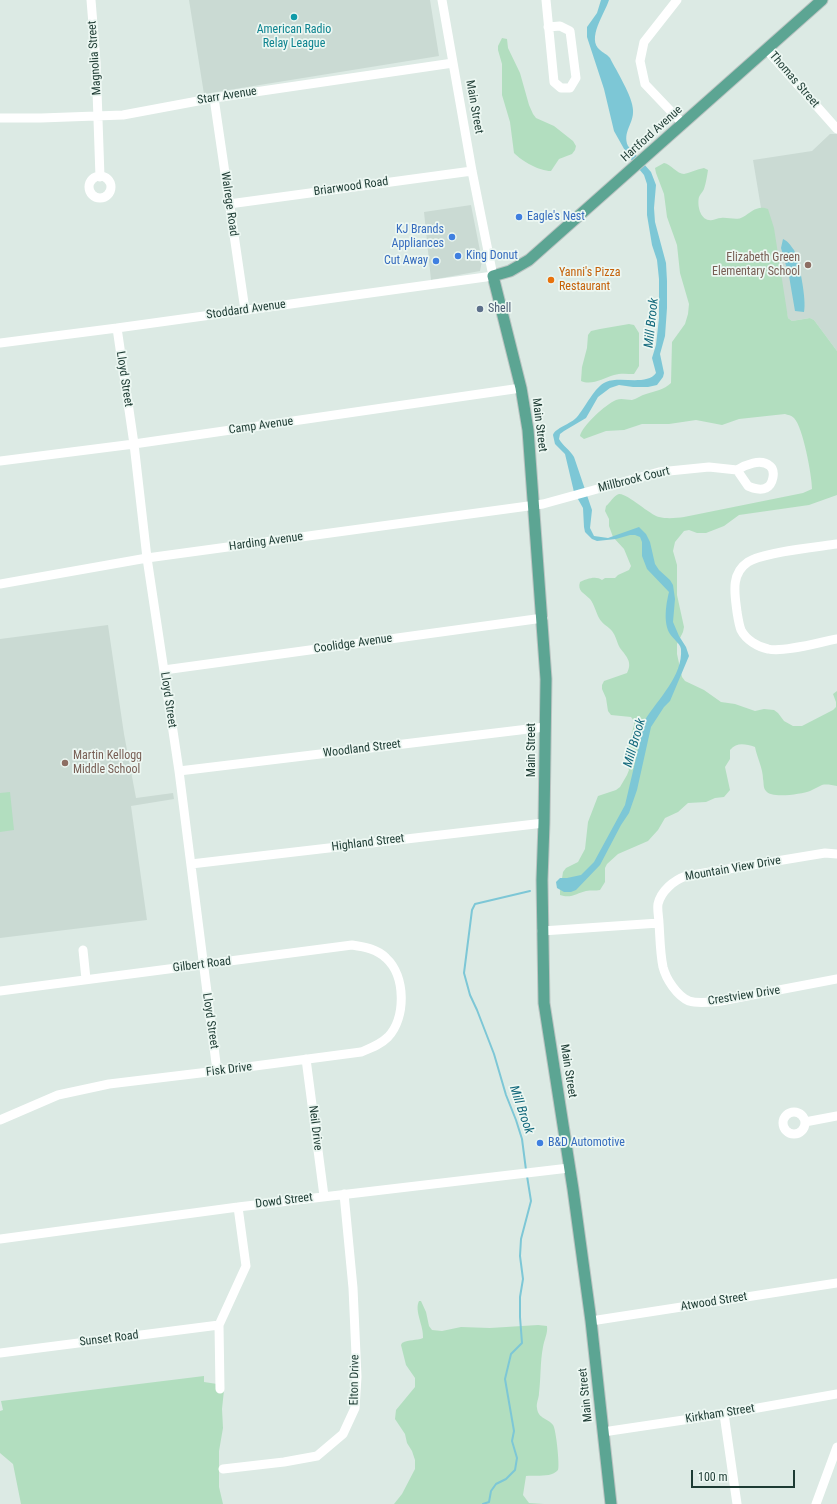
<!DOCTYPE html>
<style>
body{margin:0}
#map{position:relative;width:837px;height:1504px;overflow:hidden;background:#dceae4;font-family:"Roboto Condensed",sans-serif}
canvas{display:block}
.scale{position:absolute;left:691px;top:1470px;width:104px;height:18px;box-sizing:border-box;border:2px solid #1d3b33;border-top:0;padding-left:5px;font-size:12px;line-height:14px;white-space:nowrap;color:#1d3b33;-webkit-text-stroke:3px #ecf7f2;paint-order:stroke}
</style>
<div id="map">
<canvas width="837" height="1504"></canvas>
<div class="scale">100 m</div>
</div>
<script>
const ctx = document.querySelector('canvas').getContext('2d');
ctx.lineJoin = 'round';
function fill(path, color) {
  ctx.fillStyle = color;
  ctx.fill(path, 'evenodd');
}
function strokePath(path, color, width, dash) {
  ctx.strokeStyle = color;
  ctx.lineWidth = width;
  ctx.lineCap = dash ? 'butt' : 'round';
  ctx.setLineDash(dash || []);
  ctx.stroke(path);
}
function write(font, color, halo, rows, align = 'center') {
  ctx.font = font + ' "Roboto Condensed",sans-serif';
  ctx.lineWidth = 3.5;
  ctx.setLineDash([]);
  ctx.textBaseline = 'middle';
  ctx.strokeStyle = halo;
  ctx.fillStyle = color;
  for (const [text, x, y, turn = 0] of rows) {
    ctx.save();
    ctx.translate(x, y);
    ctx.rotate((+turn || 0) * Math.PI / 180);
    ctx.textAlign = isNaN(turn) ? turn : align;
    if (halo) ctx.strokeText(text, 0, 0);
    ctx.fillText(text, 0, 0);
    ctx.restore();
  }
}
const built = new Path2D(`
 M 189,0 L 430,0 L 439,56 L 204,94 Z
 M 830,134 L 837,134 L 837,351 L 814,320 L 810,318 L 792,321 L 788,318 L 764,208 L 761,208 L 753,160 L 812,151 Z
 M 471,205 L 482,261 L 480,271 L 431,280 L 424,212 Z
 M 108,625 L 124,734 L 136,798 L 173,793 L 174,799 L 131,806 L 147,920 L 0,938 L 0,639 Z`);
const green = new Path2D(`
 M 502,38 L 507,39 L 508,48 L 520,73 L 529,105 L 533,114 L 536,118 L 554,126 L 573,141 L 576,146 L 575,150 L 572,154 L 559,159 L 551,171 C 539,171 522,161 514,153 L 510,122 L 502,95 L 502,64 L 498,50 L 498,46 Z
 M 664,163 C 671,164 677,174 684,174 C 690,173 697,169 704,168 L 708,170 C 707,176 706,183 704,189 C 703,192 700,194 699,197 C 697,205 700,219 709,220 C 714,221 717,218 721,218 C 728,217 737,221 743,217 C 752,212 757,205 768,209 L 774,228 L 788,318 L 792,321 L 810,318 L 814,320 L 837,351 L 837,495 L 809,505 L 739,515 L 724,526 L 706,533 L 697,533 L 689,530 L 684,531 L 675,542 L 673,551 L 677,565 L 677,595 L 684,627 L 683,632 L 677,644 L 677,654 L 682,677 L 685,681 L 704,690 L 721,702 L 735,704 L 755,711 L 764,709 L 774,710 L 778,713 L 784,721 L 793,726 L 802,726 L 833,710 L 836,707 L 836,702 L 833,694 L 837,691 L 837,786 C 832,785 826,784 822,785 C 818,787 814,789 810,791 C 802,794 771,799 766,791 C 763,788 764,783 763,779 C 763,768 757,758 755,747 C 745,744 737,742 730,750 L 730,759 L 725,767 L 730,790 L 724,797 L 715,798 L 706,802 L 688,803 L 678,812 L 665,818 L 658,830 L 648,841 L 618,854 L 607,864 L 605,868 L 605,882 L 600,890 C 595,891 591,890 586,891 C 577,893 571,899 560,895 L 560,891 L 563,872 L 566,868 L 578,862 L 585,849 L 588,822 L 598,796 L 616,790 L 620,787 L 627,775 L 629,770 L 627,765 L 627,752 L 634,725 L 634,721 L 631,717 L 611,715 L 608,711 L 606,698 L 602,689 L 602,685 L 604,681 L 627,673 C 633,662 626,656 620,648 C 617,643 616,636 612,631 C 608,626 602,624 599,618 C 596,612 594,604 590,599 C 584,593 577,591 580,582 C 586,579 596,575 602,580 L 605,578 L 615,578 L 618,575 L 629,570 L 631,566 L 624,549 L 613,537 L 609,526 L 609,519 L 605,511 L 606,506 C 610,503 614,495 619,494 C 627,493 650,515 659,517 C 667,519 676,518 684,517 L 803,493 L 812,489 C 812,476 803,427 794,418 C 791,415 788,415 785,414 L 739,419 L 722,425 L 696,420 L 669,424 L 642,424 L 624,430 L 606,431 L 584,439 L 580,436 C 582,426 606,404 616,400 C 622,398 626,400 632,400 C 637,399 641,395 646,394 C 655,391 664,390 671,383 L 672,342 L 685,324 L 688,314 L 689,304 L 680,273 L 677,245 L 667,217 L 664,194 L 656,173 L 655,168 Z
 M 629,324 L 634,325 L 639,333 L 639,366 L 634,374 C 628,374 620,373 614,375 C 603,378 592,386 581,381 L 582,367 L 587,348 L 588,335 L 591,331 L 600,329 Z
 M 10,792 L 14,830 L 0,832 L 0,793 Z
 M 419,1301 L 421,1301 L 426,1312 L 429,1326 L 432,1330 L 442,1331 L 461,1327 L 490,1328 L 538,1325 L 547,1326 C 548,1333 544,1340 543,1347 C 540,1362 541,1378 539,1393 C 539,1398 536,1403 537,1408 C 538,1419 548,1418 553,1425 C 556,1428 560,1467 558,1470 C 551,1478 535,1475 526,1476 L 523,1495 L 529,1503 L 544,1504 L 394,1504 L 402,1494 L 415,1469 L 415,1460 L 412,1451 L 407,1443 L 405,1434 L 395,1419 L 396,1410 L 415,1387 L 415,1378 L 406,1365 L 401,1345 L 402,1343 C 409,1339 416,1341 423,1338 C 424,1326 414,1311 419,1301 Z
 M 204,1376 L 204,1382 L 217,1384 L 224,1390 L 222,1409 L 223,1428 L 219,1451 L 219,1487 L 223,1504 L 21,1504 L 13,1464 L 0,1453 L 0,1411 L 3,1410 L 1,1401 Z`);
const water = new Path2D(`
 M 601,0 L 609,0 C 605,13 586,39 600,50 C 603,53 607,54 610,58 C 616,70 633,97 633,110 C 634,124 622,132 628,146 L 651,172 L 656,185 L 654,208 L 655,222 L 666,263 L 667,281 L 667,308 L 665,336 L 660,354 L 664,373 L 663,377 L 657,385 L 648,387 L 633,387 L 619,385 L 610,388 L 598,397 L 586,418 L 564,431 L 560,434 L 559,439 C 563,446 570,450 574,457 L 592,510 L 590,528 L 594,536 L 608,538 L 639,527 L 646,534 L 650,542 L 655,564 L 659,570 L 670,580 L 673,585 L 675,599 L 673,622 L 679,636 L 686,647 L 689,656 L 670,701 L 664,707 L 651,727 L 637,790 L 629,813 L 621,825 L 600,865 L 576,890 L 571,892 L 564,892 L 557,888 L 556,882 L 560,878 L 567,878 L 581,875 L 594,862 L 625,805 L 645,720 C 658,699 683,676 681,649 C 680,643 673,639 670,634 C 663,623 666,604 669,592 L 647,569 L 642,556 L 642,542 L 640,537 L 635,535 L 630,535 L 616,539 L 597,541 L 592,539 L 585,532 L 584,527 L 583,508 L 574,492 L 565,454 L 555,444 L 553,435 C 555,428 571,424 577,417 C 585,408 595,386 606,382 C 620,376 647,386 656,373 L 652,358 L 656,345 L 659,318 L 659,279 L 657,260 L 652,245 L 647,215 L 647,184 L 644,175 L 628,156 L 614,131 L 604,89 L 587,37 L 587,27 L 597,13 Z
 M 783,239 C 788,241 791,246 794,250 C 799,260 807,301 804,312 L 795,311 L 789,276 L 781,248 Z`);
const stream = new Path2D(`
 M 526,1170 L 522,1139 L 516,1120 L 506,1095 L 494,1054 L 477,1010 L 470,995 L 464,973 L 472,910 L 475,904 L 530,891
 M 483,1504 L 489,1502 L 491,1491 L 496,1484 L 506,1479 L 515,1470 L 517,1458 L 512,1441 L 514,1431 L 505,1379 L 511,1354 L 522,1343 L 520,1317 L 520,1297 L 523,1279 L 520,1256 L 521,1239 L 531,1201 L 527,1176`);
const minor = new Path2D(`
 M 91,0 L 96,62 L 100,177
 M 546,0 L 554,82 L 561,88 L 570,88 L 576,78 L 570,31 L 560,26 L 548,27
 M 677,0 L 644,42 L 640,61 L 645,84 L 683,124
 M 766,49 L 837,129
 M 214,98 L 245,310
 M 0,118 L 41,118 L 123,115 L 214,98 L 453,63
 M89 187a11 11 0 1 1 22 0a11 11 0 1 1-22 0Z
 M 229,204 L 472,171
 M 117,328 L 134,444 L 147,558 L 179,771 L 217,1071
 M 0,343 L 117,328 L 493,276 L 472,171 L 442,0
 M 0,461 L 134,444 L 521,388
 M 837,544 C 817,547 763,552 748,562 C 730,574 735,595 737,612 C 738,618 739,625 741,630 C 746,640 758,647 768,649 C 783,653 820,642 837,639
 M 0,584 L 147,558 L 543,504 L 659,472 L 709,467 L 737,470 L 748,486 C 753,488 760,491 766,488 C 773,485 776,471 770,466 C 761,458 745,465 737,470
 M 164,670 L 543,618
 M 179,771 L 545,727
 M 191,864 L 544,823
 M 659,923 C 660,937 660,953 663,967 C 666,979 677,996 689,1001 C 699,1004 711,1002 721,1001 L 837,979
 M 542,931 L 659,923 C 659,918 657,910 658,904 C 661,891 674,880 686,876 L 825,853 L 837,854
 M 83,950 L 86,979
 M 0,991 L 352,945 C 365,947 377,949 386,958 C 406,976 406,1018 388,1037 C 380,1045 371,1048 361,1052 L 217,1071 L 109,1084 L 58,1095 L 0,1120
 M 306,1059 L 324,1196
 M783 1123a11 11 0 1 1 22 0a11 11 0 1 1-22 0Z
 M 805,1122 L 837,1116
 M 0,1239 L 238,1207 L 569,1168
 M 591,1321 L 837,1283
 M 0,1353 L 219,1325
 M 220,1389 L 219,1325 L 246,1266 L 238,1207
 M 724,1414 L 737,1504
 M 603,1432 L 724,1414 L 837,1394
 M 223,1469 L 284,1462 L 317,1456 L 343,1434 L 355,1408 L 357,1377 L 353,1288 L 344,1194
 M 816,1504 L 837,1447`);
const major = new Path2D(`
 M 611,1504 L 591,1321 L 573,1189 L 544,1003 L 542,880 L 544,823 L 546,679 L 528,430 L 521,388 L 493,276 L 510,271 L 529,260 L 822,0`);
const markers = [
 [294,17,4,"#0f9aa8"],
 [519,217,4,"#3f7fe0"],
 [452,237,4,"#3f7fe0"],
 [458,256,4,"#3f7fe0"],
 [436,261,4,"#3f7fe0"],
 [808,265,4,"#8d6e63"],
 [551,280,4,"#e8710a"],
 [480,309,4,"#5c6f8a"],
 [65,763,4,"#8d6e63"],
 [540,1143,4,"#3f7fe0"]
];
const cultureNames = [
 ["American Radio",294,30],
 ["Relay League",294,44]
];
const streetNames = [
 ["Magnolia Street",95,58,-94],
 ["Thomas Street",794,80,49],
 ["Starr Avenue",227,96,-9],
 ["Main Street",474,107,80],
 ["Hartford Avenue",652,134,-42],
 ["Briarwood Road",351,187,-8],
 ["Walrege Road",229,204,82],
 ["Stoddard Avenue",246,310,-8],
 ["Lloyd Street",124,379,81],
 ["Main Street",539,425,83],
 ["Camp Avenue",261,426,-8],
 ["Millbrook Court",634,480,-14],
 ["Harding Avenue",266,542,-8],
 ["Coolidge Avenue",353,644,-8],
 ["Lloyd Street",168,700,82],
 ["Woodland Street",362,749,-7],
 ["Main Street",532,750,-90],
 ["Highland Street",368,843,-7],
 ["Mountain View Drive",733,869,-10],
 ["Gilbert Road",202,965,-7],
 ["Crestview Drive",744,996,-9],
 ["Lloyd Street",210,1021,82],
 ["Fisk Drive",229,1070,-7],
 ["Main Street",568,1071,81],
 ["Neil Drive",315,1128,83],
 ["Dowd Street",284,1201,-7],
 ["Atwood Street",714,1302,-9],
 ["Sunset Road",109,1339,-7],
 ["Elton Drive",355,1380,-89],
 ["Main Street",586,1395,-96],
 ["Kirkham Street",720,1414,-9]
];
const shopNames = [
 ["Eagle's Nest",527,217],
 ["KJ Brands",444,230,"right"],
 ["Appliances",444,244,"right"],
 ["King Donut",466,256],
 ["Cut Away",428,261,"right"],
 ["B&D Automotive",548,1143]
];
const educationNames = [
 ["Elizabeth Green",800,258],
 ["Elementary School",800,272],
 ["Martin Kellogg",73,756,"left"],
 ["Middle School",73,770,"left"]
];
const foodNames = [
 ["Yanni's Pizza",559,273],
 ["Restaurant",559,287]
];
const serviceNames = [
 ["Shell",488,309]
];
const waterNames = [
 ["Mill Brook",652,323,-84],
 ["Mill Brook",635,743,-74],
 ["Mill Brook",521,1110,71]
];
fill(built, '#cadad3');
fill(green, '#b2debf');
fill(water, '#7dc7d6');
strokePath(stream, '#7dc7d6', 2);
strokePath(major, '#bbc4c2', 13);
strokePath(minor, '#fff', 9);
strokePath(major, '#5ca593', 11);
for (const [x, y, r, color] of markers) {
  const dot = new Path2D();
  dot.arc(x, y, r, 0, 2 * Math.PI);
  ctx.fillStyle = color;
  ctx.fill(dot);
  strokePath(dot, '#ecf7f2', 1.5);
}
write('12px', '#0d838f', '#ecf7f2', cultureNames);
write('12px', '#1d3b33', '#ecf7f2', streetNames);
write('12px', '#366cbe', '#ecf7f2', shopNames, 'left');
write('12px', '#785e54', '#ecf7f2', educationNames, 'right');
write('12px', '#c56008', '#ecf7f2', foodNames, 'left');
write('12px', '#4e5e75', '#ecf7f2', serviceNames, 'left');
write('italic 13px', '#12687b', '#ecf7f2', waterNames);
</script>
